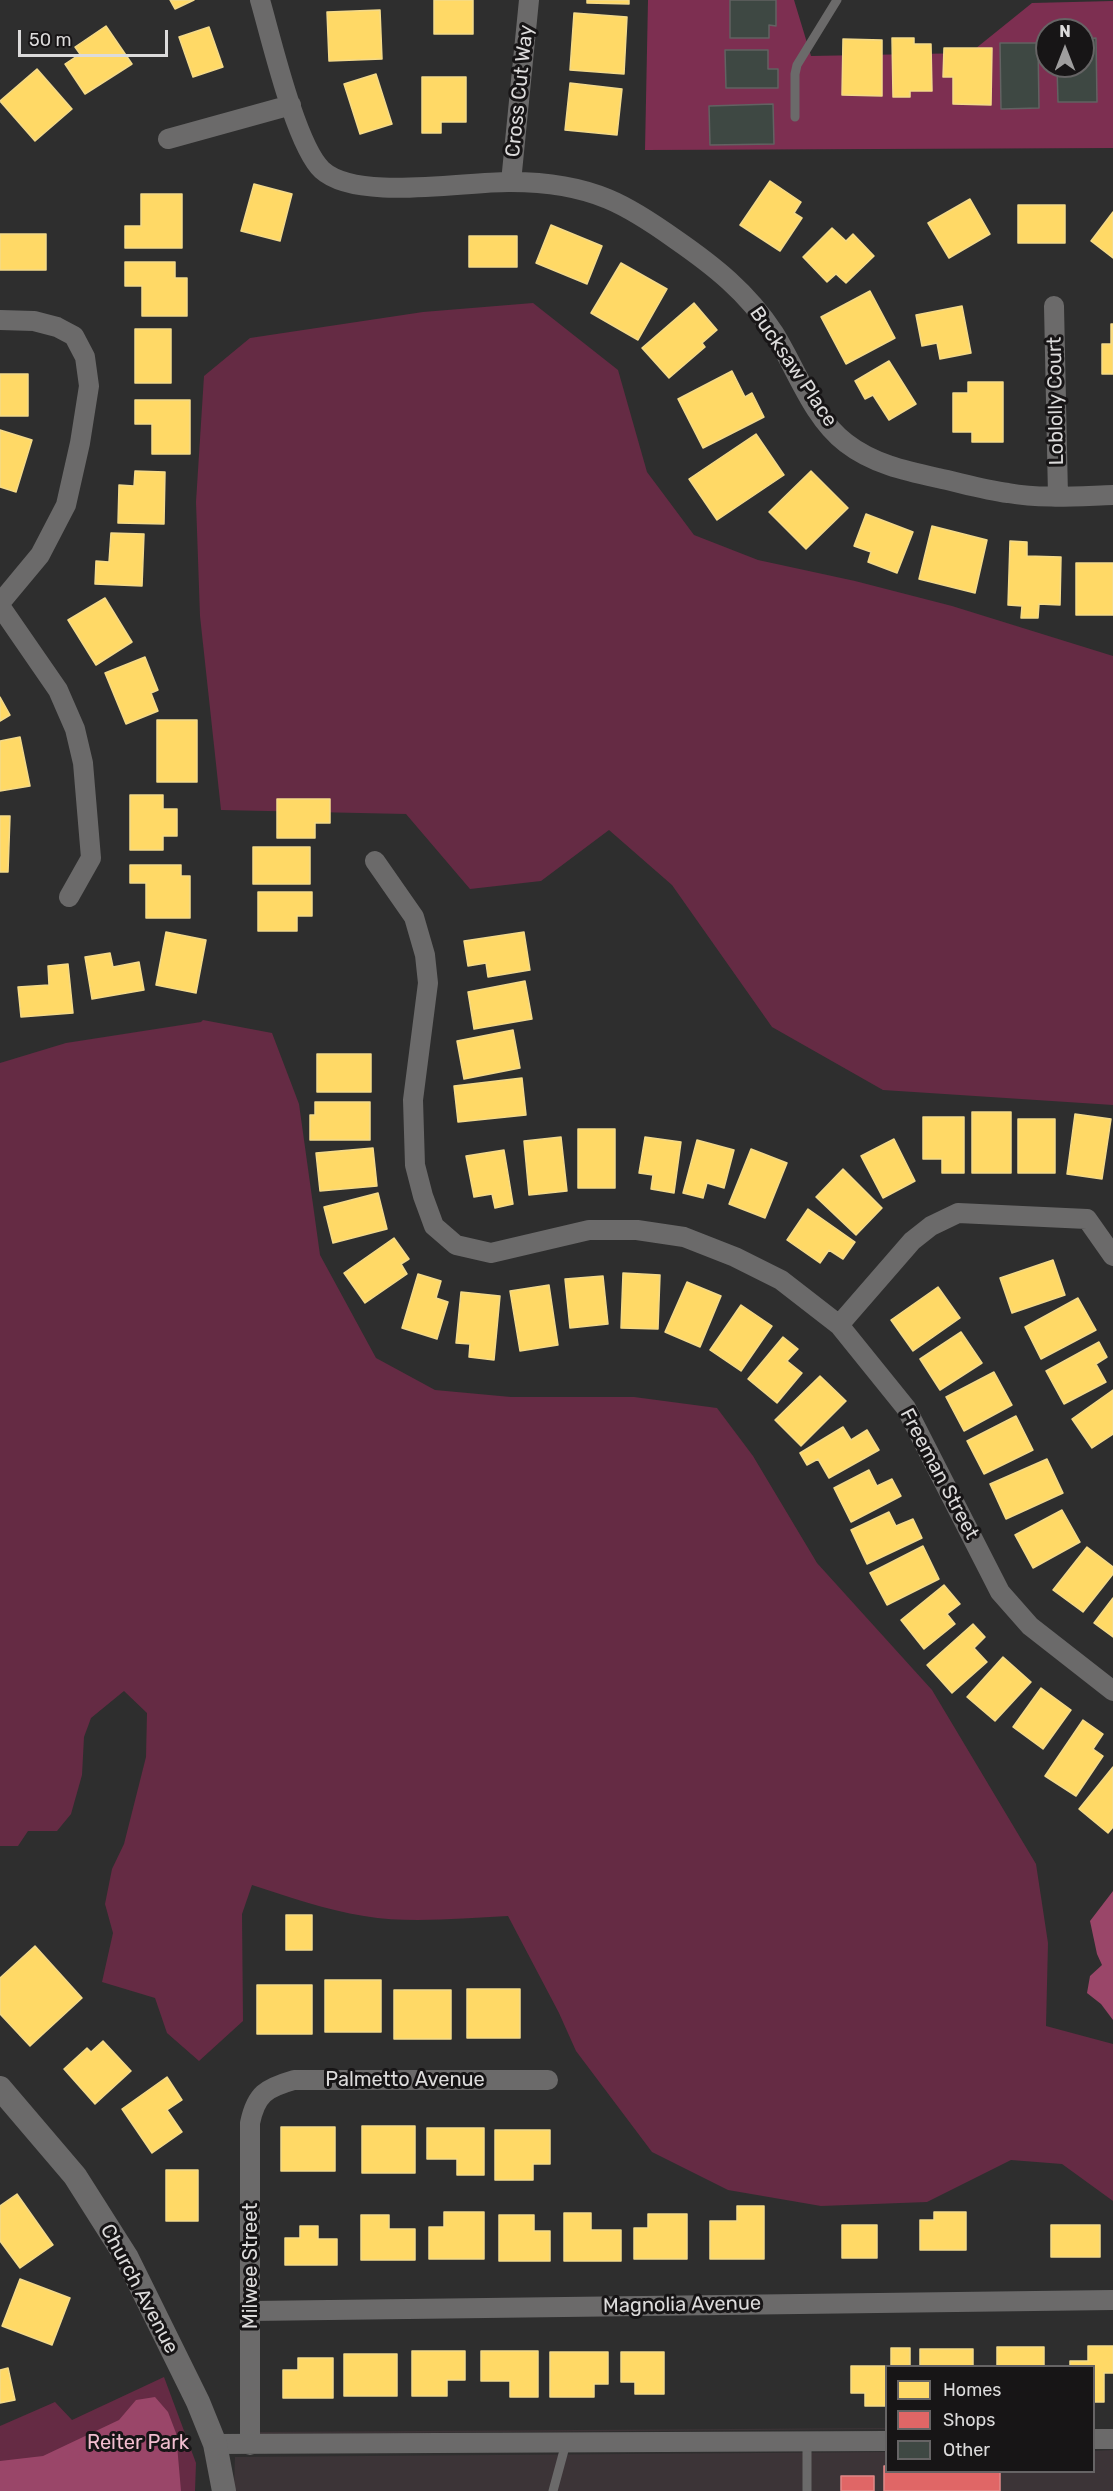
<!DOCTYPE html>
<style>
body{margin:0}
#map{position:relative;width:1113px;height:2491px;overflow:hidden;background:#2e2e2e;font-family:Rubik,sans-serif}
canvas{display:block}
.legend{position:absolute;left:885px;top:2365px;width:210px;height:108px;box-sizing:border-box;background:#171516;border:2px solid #666465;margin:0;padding:8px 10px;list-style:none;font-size:18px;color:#dcdbdb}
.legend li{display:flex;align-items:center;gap:12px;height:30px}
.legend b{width:30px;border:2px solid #666465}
.north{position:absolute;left:1035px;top:18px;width:60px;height:60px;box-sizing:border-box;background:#171516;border:2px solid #666465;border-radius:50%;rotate:0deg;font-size:16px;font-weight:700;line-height:24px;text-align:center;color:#dcdbdb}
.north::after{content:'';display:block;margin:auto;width:21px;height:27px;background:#9f9e9e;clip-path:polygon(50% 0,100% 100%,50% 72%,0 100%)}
.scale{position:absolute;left:18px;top:30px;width:150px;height:27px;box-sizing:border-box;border:3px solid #dcdbdb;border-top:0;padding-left:8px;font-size:18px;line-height:21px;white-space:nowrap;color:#dcdbdb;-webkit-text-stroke:4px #171516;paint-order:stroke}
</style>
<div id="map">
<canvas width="1113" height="2491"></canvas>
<ul class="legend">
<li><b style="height:16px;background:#ffd966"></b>Homes</li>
<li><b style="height:16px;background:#e06666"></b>Shops</li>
<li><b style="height:16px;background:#3e4843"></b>Other</li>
</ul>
<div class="north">N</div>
<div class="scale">50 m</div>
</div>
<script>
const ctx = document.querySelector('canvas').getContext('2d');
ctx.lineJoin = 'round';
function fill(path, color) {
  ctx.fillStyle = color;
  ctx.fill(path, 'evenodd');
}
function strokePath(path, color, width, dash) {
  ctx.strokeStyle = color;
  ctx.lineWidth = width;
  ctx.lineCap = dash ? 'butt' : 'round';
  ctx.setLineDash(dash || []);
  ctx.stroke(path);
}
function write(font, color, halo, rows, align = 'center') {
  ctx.font = font + ' Rubik,sans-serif';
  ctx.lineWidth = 6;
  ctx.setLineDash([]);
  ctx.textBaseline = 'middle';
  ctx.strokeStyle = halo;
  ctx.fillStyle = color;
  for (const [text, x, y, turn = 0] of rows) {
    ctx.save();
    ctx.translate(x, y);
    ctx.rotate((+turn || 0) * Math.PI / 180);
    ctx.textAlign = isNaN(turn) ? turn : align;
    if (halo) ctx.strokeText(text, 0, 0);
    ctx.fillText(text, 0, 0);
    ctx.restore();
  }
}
const built = new Path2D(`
 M 886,2428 L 886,2429 L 260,2434 L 260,2432 Z
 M 1113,2450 L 1113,2491 L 234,2491 L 234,2487 L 235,2457 L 886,2452 L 886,2472 L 1094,2472 L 1094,2451 Z`);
const green = new Path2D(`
 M 533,303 L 618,370 L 647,472 L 694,535 L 758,560 L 855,581 L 952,606 L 1113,656 L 1113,1105 L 883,1090 L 772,1027 L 672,885 L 609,830 L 541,881 L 470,889 L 406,814 L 221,810 L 200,616 L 196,502 L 204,376 L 250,338 L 423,312 Z
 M 203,1020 L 272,1033 L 299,1104 L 320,1255 L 376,1358 L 435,1390 L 511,1397 L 634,1397 L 717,1408 L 753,1456 L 817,1563 L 932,1690 L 1036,1864 L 1048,1943 L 1046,2026 L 1113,2044 L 1113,2201 L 1062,2164 L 1011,2160 L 927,2202 L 821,2206 L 728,2190 L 652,2152 L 576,2051 L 559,2013 L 508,1916 C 460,1918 411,1924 364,1916 C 326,1910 289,1897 252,1885 L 242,1914 L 243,2021 L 199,2061 L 167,2033 L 155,1998 L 102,1982 L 113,1933 L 105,1904 L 112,1869 L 124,1844 L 146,1757 L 147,1713 L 124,1691 L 91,1718 L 84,1737 L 82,1775 L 71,1814 L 57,1831 L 28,1831 L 18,1846 L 0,1846 L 0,1063 L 66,1043 L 201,1022 Z
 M 164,2377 L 196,2463 L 195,2491 L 0,2491 L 0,2426 L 55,2402 L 72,2420 Z`);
const forest = new Path2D(`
 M 648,0 L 794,0 L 811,56 L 970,53 L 1032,3 L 1113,1 L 1113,148 L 645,150 ZM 1047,30 L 1083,30 L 1083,66 L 1047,66 Z`);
const water = new Path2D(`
 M 1113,1891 L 1113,2020 L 1101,2004 L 1087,1993 L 1090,1976 L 1102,1965 L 1097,1954 L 1090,1921 Z
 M 155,2397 L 168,2412 L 176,2433 L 181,2491 L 0,2491 L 0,2461 L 43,2456 L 119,2420 L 136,2400 Z`);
const homes = new Path2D(`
 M 170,0 L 194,0 L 175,9 Z
 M 434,0 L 473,0 L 473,34 L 434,34 Z
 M 587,0 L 629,0 L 629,4 L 587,3 Z
 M 380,10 L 382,59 L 329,61 L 327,12 Z
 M 574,13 L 627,17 L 624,74 L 570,70 Z
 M 106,26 L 132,64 L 85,94 L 65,64 L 80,54 L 75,47 Z
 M 209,27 L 223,67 L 193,77 L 179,37 Z
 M 892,38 L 914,38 L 914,44 L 931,44 L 932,91 L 910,91 L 910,97 L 893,97 Z
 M 843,39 L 882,40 L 882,96 L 842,95 Z
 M 944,48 L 992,48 L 991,105 L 953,104 L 953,77 L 943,77 Z
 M 37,69 L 72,109 L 35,141 L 0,101 Z
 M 376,74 L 392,124 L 360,134 L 344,84 Z
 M 422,77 L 466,77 L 466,122 L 441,122 L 441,133 L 422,133 Z
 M 570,83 L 622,89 L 617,135 L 565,130 Z
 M 770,181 L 801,202 L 794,213 L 802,218 L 780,251 L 740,225 Z
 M 254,184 L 292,194 L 280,241 L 241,231 Z
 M 141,194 L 182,194 L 182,248 L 125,248 L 125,226 L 141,226 Z
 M 970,199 L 990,234 L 949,258 L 928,223 Z
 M 1018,205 L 1065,205 L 1065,243 L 1018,243 Z
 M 1113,212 L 1113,258 L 1091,241 Z
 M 551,225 L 602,246 L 587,284 L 536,263 Z
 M 832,228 L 846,241 L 853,234 L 874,256 L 846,283 L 836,274 L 827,282 L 803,257 Z
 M 0,234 L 46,234 L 46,270 L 0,270 Z
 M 469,236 L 517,236 L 517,267 L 469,267 Z
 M 125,262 L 175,262 L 175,278 L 187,278 L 187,316 L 142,316 L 142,286 L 125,286 Z
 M 621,263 L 667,289 L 638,340 L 591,313 Z
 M 870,291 L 895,338 L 846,364 L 821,317 Z
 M 694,303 L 717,330 L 702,343 L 705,347 L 669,378 L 642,348 Z
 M 962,306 L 971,353 L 940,359 L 937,343 L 922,346 L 916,315 Z
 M 1111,324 L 1113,324 L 1113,374 L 1102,374 L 1102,344 L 1111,344 Z
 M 135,329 L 171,329 L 171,383 L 135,383 Z
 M 889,361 L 916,404 L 889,420 L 873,395 L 865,399 L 855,381 Z
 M 732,371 L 745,397 L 752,393 L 764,417 L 703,448 L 678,399 Z
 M 0,374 L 28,374 L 28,416 L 0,416 Z
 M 968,382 L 1003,382 L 1003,442 L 972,442 L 972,432 L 953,432 L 953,393 L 968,393 Z
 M 135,400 L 190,400 L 190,454 L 152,454 L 152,424 L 135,424 Z
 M 0,430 L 32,440 L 16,492 L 0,487 Z
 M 756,434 L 784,475 L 717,520 L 689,479 Z
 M 135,471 L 165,472 L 164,524 L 118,523 L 119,485 L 134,486 Z
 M 811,471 L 848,508 L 806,549 L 769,512 Z
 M 866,514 L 913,532 L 897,573 L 868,562 L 871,552 L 854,546 Z
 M 932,526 L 987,540 L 975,593 L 919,579 Z
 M 111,533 L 144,534 L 142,586 L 95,584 L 96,561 L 109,562 Z
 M 1010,541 L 1027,542 L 1027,556 L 1061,557 L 1060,605 L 1039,604 L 1038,618 L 1021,618 L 1022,606 L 1008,605 Z
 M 1076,563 L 1113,563 L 1113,615 L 1076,615 Z
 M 105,598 L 132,642 L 96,665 L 68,620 Z
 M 145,657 L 158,690 L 151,693 L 158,711 L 126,724 L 105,673 Z
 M 0,697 L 10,715 L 0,721 Z
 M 157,720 L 197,720 L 197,782 L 157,782 Z
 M 20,737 L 30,786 L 0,791 L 0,741 Z
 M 130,795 L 163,795 L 163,809 L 177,809 L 177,836 L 163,836 L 163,850 L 130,850 Z
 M 277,799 L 330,799 L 330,823 L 315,823 L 315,838 L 277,838 Z
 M 0,816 L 10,816 L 8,872 L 0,872 Z
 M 253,847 L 310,847 L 310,884 L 253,884 Z
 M 130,865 L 181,865 L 181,876 L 190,876 L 190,918 L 146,918 L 146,883 L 130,883 Z
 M 258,892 L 312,892 L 312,916 L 297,916 L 297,931 L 258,931 Z
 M 166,932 L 206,940 L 196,993 L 156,985 Z
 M 524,932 L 530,970 L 488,977 L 486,963 L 468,966 L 464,941 Z
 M 110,953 L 113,967 L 139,962 L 144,990 L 92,999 L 85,957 Z
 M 68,964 L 73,1013 L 21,1017 L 18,987 L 49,985 L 48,966 Z
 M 525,981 L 532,1019 L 474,1029 L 468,992 Z
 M 513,1030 L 520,1068 L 464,1079 L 457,1041 Z
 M 317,1054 L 371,1054 L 371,1092 L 317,1092 Z
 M 522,1078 L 526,1115 L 458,1122 L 454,1086 Z
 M 315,1102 L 370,1102 L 370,1140 L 310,1140 L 310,1115 L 315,1115 Z
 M 972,1112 L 1011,1112 L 1011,1173 L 972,1173 Z
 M 1075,1114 L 1111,1119 L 1102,1179 L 1067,1174 Z
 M 923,1117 L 964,1117 L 964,1173 L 942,1173 L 942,1159 L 923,1159 Z
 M 1018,1119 L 1055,1119 L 1055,1173 L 1018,1173 Z
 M 578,1129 L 615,1129 L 615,1188 L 578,1188 Z
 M 561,1137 L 567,1191 L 529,1195 L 524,1141 Z
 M 645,1137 L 681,1142 L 674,1193 L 651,1189 L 653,1175 L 639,1173 Z
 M 894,1139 L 915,1181 L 883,1198 L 861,1156 Z
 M 697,1140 L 734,1150 L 724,1188 L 707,1183 L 703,1198 L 683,1193 Z
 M 373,1148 L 377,1186 L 320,1191 L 316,1153 Z
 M 751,1149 L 787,1163 L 765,1218 L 729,1204 Z
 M 504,1150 L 513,1204 L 495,1208 L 492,1194 L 474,1197 L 466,1156 Z
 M 843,1169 L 882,1208 L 856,1235 L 816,1197 Z
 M 378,1193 L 387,1229 L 333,1243 L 324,1207 Z
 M 808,1209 L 855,1242 L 843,1259 L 829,1250 L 820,1263 L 787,1240 Z
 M 394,1238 L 409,1259 L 401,1264 L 407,1274 L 365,1303 L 344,1273 Z
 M 1053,1260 L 1065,1295 L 1012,1313 L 1000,1278 Z
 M 623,1273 L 660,1275 L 658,1329 L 621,1328 Z
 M 418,1274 L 441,1281 L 436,1298 L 448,1302 L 437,1339 L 402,1328 Z
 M 603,1276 L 608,1324 L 570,1328 L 565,1279 Z
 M 687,1282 L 721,1296 L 700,1347 L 665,1332 Z
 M 549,1285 L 558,1345 L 520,1351 L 510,1291 Z
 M 938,1287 L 960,1318 L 913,1351 L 891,1320 Z
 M 461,1292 L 500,1296 L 494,1360 L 469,1357 L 470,1344 L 456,1343 Z
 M 1078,1298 L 1096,1330 L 1041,1359 L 1025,1327 Z
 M 741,1305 L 772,1326 L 741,1371 L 710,1350 Z
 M 961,1332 L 982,1363 L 940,1390 L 920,1359 Z
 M 783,1337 L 798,1349 L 787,1361 L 802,1373 L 777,1403 L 748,1379 Z
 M 1099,1342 L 1107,1357 L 1096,1364 L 1106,1382 L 1064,1404 L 1046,1371 Z
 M 994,1372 L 1012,1405 L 964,1431 L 946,1397 Z
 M 820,1376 L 846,1401 L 801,1446 L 775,1420 Z
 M 1113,1390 L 1113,1434 L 1092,1448 L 1072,1419 Z
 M 1016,1416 L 1033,1450 L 984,1474 L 967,1441 Z
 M 843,1427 L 851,1440 L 867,1430 L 879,1450 L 829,1478 L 818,1459 L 807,1465 L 800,1453 Z
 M 1047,1459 L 1063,1493 L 1006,1519 L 990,1484 Z
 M 869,1470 L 877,1486 L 892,1479 L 901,1496 L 851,1522 L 834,1488 Z
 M 1062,1510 L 1080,1542 L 1033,1568 L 1015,1535 Z
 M 889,1512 L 896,1526 L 913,1519 L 922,1538 L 867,1564 L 851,1530 Z
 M 923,1546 L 939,1579 L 887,1605 L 870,1573 Z
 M 1087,1547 L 1113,1567 L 1113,1574 L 1083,1612 L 1053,1590 Z
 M 944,1585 L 960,1604 L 947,1614 L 955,1624 L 924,1649 L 901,1620 Z
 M 1113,1598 L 1113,1637 L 1094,1623 Z
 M 973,1624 L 985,1637 L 974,1648 L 987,1662 L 952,1693 L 927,1665 Z
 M 1003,1657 L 1031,1682 L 995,1721 L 967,1697 Z
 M 1041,1688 L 1071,1710 L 1043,1749 L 1013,1727 Z
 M 1083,1720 L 1103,1734 L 1093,1749 L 1103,1756 L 1076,1796 L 1045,1776 Z
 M 1113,1767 L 1113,1827 L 1108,1833 L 1079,1809 Z
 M 286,1915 L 312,1915 L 312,1950 L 286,1950 Z
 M 35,1946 L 82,1998 L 30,2046 L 0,2014 L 0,1978 Z
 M 325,1980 L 381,1980 L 381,2032 L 325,2032 Z
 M 257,1985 L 312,1985 L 312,2034 L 257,2034 Z
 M 467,1989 L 520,1989 L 520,2038 L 467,2038 Z
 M 394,1990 L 451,1990 L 451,2039 L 394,2039 Z
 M 103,2041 L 131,2071 L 95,2104 L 64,2069 L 87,2048 L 91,2052 Z
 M 167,2077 L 182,2100 L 167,2110 L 182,2132 L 152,2153 L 122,2109 Z
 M 362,2126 L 415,2126 L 415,2173 L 362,2173 Z
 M 281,2127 L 335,2127 L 335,2171 L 281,2171 Z
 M 427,2128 L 484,2128 L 484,2175 L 457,2175 L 457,2159 L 427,2159 Z
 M 495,2130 L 550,2130 L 550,2164 L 533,2164 L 533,2180 L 495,2180 Z
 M 166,2170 L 198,2170 L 198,2221 L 166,2221 Z
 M 17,2194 L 53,2245 L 20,2268 L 0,2241 L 0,2206 Z
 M 737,2206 L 764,2206 L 764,2259 L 710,2259 L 710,2221 L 737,2221 Z
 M 444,2212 L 484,2212 L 484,2259 L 429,2259 L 429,2227 L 444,2227 Z
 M 934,2212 L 966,2212 L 966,2250 L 920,2250 L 920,2220 L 934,2220 Z
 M 564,2213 L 591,2213 L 591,2230 L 621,2230 L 621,2261 L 564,2261 Z
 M 648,2214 L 687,2214 L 687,2259 L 634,2259 L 634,2228 L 648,2228 Z
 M 361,2215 L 389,2215 L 389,2229 L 415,2229 L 415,2260 L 361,2260 Z
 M 499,2215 L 534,2215 L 534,2231 L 550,2231 L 550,2261 L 499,2261 Z
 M 842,2225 L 877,2225 L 877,2258 L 842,2258 Z
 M 1051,2225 L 1100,2225 L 1100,2257 L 1051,2257 Z
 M 300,2226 L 318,2226 L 318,2239 L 337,2239 L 337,2265 L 285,2265 L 285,2238 L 300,2238 Z
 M 20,2279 L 70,2298 L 52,2345 L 2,2326 Z
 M 1088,2346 L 1113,2346 L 1113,2373 L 1104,2373 L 1104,2402 L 1094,2402 L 1094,2366 L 1070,2366 L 1070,2361 L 1088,2361 Z
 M 997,2347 L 1044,2347 L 1044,2366 L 997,2366 Z
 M 891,2348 L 910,2348 L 910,2366 L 886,2366 L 886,2406 L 865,2406 L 865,2393 L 851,2393 L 851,2366 L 891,2366 Z
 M 920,2349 L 973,2349 L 973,2366 L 920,2366 Z
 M 412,2351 L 465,2351 L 465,2380 L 447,2380 L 447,2396 L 412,2396 Z
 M 481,2351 L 538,2351 L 538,2397 L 510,2397 L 510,2381 L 481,2381 Z
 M 550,2352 L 608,2352 L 608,2384 L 594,2384 L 594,2397 L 550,2397 Z
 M 621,2352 L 664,2352 L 664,2394 L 635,2394 L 635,2382 L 621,2382 Z
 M 344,2354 L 397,2354 L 397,2396 L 344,2396 Z
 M 298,2358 L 333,2358 L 333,2398 L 283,2398 L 283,2370 L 298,2370 Z
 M 8,2368 L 15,2400 L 0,2403 L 0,2370 Z`);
const shops = new Path2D(`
 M 884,2466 L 886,2466 L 886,2472 L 1000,2472 L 1000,2491 L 884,2491 Z
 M 841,2476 L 874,2476 L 874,2491 L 841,2491 Z`);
const building = new Path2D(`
 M 730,0 L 776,0 L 776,26 L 769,25 L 769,38 L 730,38 Z
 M 1096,38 L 1097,102 L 1058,102 L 1057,66 L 1083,66 L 1083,39 Z
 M 1000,43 L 1038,43 L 1039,108 L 1001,109 Z
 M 725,50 L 768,50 L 768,69 L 778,69 L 778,88 L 726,88 Z
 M 773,104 L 774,144 L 710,145 L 709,106 Z`);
const service = new Path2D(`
 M 795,117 L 795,74 L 797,65 L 837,0
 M 807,2441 L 807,2491
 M 553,2491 L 566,2443`);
const minor = new Path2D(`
 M 260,0 C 271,38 296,146 322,170 C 357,202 465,181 511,182 C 545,182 577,186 608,199 C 632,209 654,224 675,239 C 714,266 747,292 774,333 C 796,368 812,417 846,443 C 873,464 906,471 938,478 C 961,483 985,490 1008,493 C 1042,499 1079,496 1113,495
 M 168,139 L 291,105
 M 511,182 L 529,0
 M 1054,306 L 1058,496
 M 0,320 L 34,321 L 57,327 L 74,336 L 85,357 L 89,386 L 80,443 L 66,505 L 40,555 L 0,603
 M 0,606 L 58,690 L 75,729 L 83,763 L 91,858 L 69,897
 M 375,861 L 414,917 L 425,955 L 428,983 L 413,1100 L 415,1165 L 423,1196 L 434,1226 L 456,1245 L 491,1253 L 589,1230 L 637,1230 L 684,1237 L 735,1257 L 781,1280 L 839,1325 L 906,1408 L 1000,1592 L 1030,1626 L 1113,1691
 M 839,1325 L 912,1241 L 931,1226 L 958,1213 L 1087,1219 L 1113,1256
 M 251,2311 L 1113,2300
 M 1094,2439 L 1113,2439
 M 215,2444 L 886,2441
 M 250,2445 L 250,2123 C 256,2094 266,2088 294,2080 L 548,2080`);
const tertiary = new Path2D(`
 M 0,2088 L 75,2176 L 127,2258 L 198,2402 L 215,2444 L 224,2491`);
const streetNames = [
 ["Cross Cut Way",520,91,-84],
 ["Bucksaw Place",793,367,56],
 ["Loblolly Court",1056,401,-91],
 ["Freeman Street",939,1474,62],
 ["Palmetto Avenue",405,2080],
 ["Milwee Street",251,2266,-90],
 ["Church Avenue",139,2289,62],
 ["Magnolia Avenue",682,2305,-1]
];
const parkNames = [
 ["Reiter Park",138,2443]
];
fill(built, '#3c3437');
fill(green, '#652b44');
fill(forest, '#7d2f51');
fill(water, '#9a4669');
fill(homes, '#ffd966');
strokePath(homes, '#f4da89', 1.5);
fill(shops, '#e06666');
strokePath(shops, '#df8989', 1.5);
fill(building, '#3e4843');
strokePath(building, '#626262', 1.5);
strokePath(service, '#6b6a6a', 9);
strokePath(minor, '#6b6a6a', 20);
strokePath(tertiary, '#6b6a6a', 24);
write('20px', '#dcdbdb', '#171516', streetNames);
write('20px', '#f1bdcf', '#171516', parkNames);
</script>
